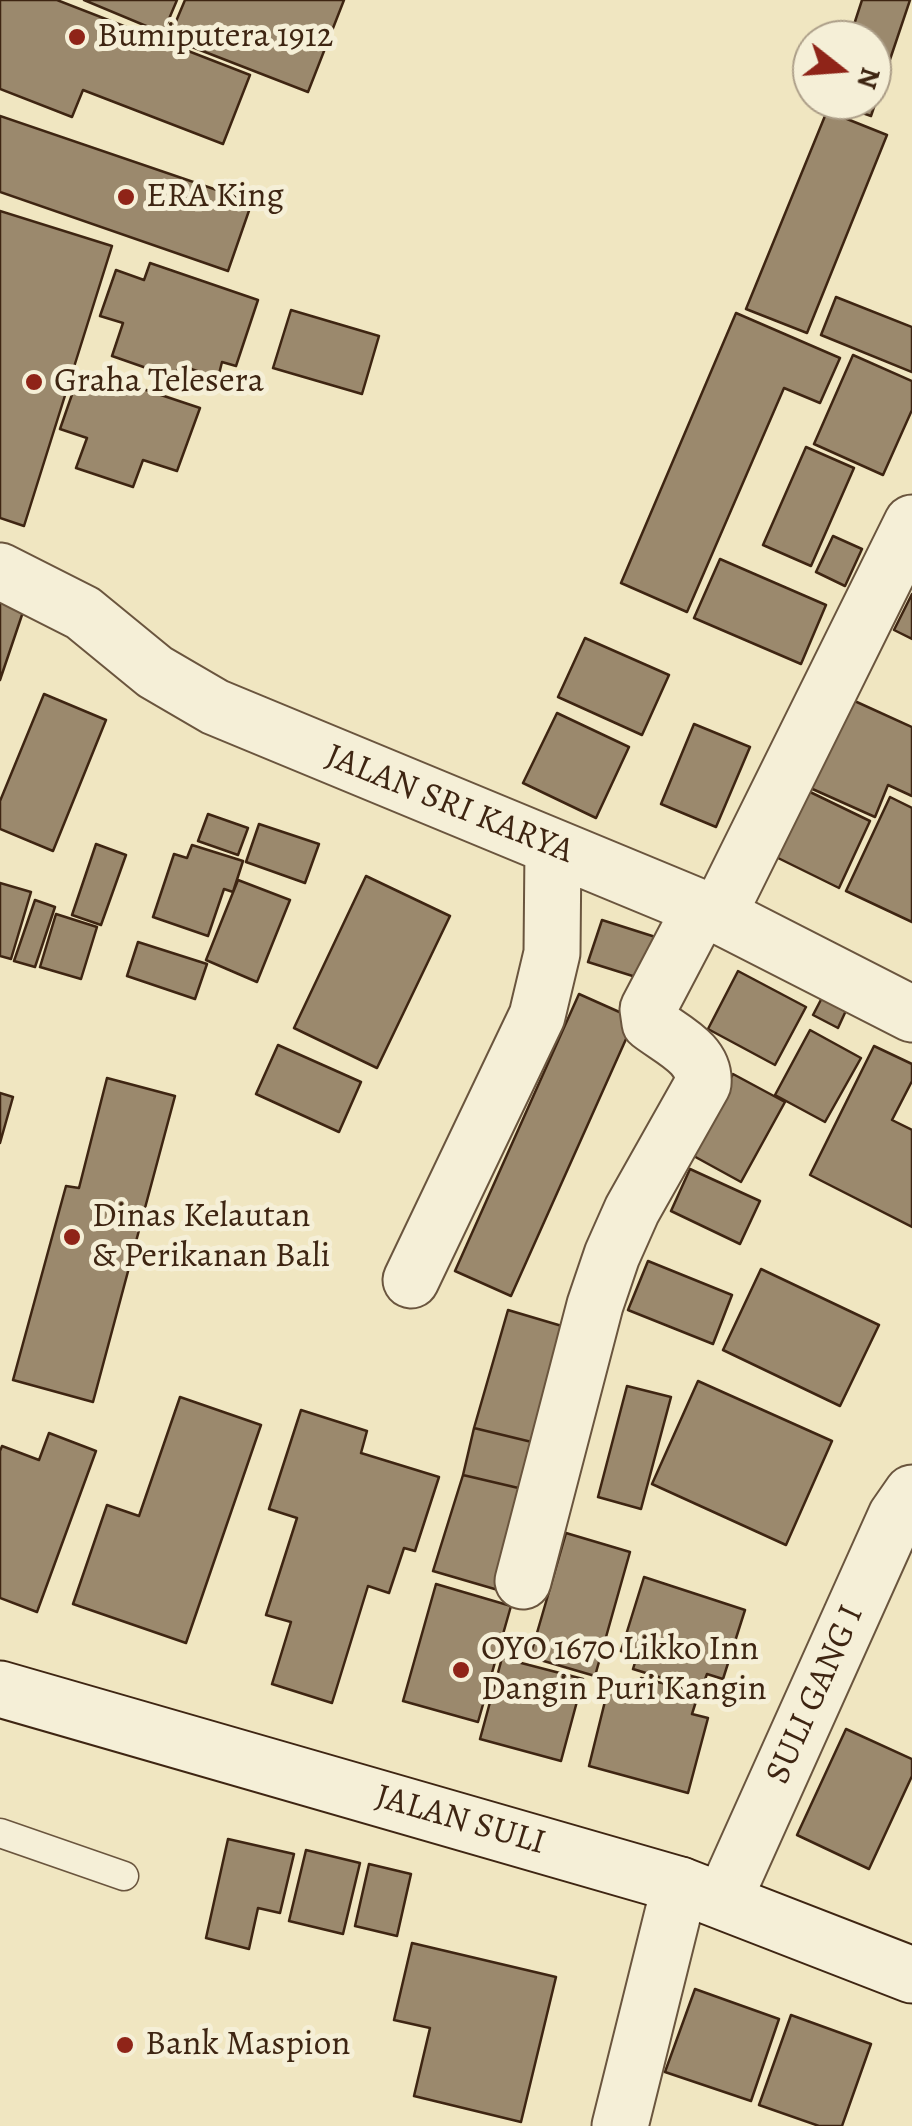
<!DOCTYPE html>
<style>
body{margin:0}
#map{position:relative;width:912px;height:2126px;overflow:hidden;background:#f0e6c1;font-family:Alegreya,serif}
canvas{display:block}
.north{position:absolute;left:792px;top:20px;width:100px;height:100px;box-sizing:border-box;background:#f5efd7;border:2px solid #ac9e88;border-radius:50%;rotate:107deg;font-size:28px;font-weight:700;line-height:40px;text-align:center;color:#3e2512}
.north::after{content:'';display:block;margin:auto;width:35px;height:45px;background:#8f2418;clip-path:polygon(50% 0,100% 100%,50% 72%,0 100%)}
</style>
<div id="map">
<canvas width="912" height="2126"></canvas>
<div class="north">N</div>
</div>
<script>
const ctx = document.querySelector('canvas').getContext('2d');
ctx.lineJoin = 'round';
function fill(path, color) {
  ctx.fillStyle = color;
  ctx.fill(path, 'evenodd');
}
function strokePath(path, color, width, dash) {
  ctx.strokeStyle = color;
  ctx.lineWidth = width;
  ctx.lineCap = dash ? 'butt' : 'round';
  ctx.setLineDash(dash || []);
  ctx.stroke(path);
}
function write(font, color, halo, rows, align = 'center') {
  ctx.font = font + ' Alegreya,serif';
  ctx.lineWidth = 10;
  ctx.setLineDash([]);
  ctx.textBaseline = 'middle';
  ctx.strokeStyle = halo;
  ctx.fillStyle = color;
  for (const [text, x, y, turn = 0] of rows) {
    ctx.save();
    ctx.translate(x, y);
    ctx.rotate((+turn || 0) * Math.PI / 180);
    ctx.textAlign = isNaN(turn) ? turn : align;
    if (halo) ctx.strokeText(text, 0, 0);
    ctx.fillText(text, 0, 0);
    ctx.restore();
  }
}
const building = new Path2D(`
 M 0,0 L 57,0 L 250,75 L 223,144 L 83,90 L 72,117 L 0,89 Z
 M 84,0 L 177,0 L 163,33 Z
 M 185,0 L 344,0 L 308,92 L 169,38 Z
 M 862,0 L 910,0 L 871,116 L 828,101 L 872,100 L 872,40 L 849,40 Z
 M 827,111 L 887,135 L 807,333 L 746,309 Z
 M 0,116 L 252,202 L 228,271 L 0,192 Z
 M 0,211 L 112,246 L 24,526 L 0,518 Z
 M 150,263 L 258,300 L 236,366 L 222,362 L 218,378 L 179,365 L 175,378 L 112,356 L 123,323 L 100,316 L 116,270 L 144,280 Z
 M 836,297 L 912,327 L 912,372 L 821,335 Z
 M 291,310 L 379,336 L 362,394 L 273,368 Z
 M 736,313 L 840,358 L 820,403 L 784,388 L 687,612 L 621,583 Z
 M 853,355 L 912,381 L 912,410 L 883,475 L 814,444 Z
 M 104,376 L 200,408 L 177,471 L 143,460 L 133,487 L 76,468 L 87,438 L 60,429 L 76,383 L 99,391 Z
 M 806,447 L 854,468 L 811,566 L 763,545 Z
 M 833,536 L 862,549 L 845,586 L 816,572 Z
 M 720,559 L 826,605 L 801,664 L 694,618 Z
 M 912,594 L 912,639 L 894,630 Z
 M 0,601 L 24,609 L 0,680 Z
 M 585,638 L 669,675 L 642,735 L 558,697 Z
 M 44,694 L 106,720 L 53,851 L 0,829 L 0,801 Z
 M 848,698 L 912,727 L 912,796 L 888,785 L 875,817 L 808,787 Z
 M 557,713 L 629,747 L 596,818 L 523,783 Z
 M 694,724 L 750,747 L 716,827 L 661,804 Z
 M 808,791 L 870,821 L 839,888 L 776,857 Z
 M 890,797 L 912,808 L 912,922 L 846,891 Z
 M 208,814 L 248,828 L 238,855 L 198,841 Z
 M 259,824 L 319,844 L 305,883 L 246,862 Z
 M 96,844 L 126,855 L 101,925 L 72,915 Z
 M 192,845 L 243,861 L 233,892 L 224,889 L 208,936 L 153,917 L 174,854 L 187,858 Z
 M 366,876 L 450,916 L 377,1068 L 294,1028 Z
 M 238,880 L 290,900 L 257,982 L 206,960 Z
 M 0,883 L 31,892 L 11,959 L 0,956 Z
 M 35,900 L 55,907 L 35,967 L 14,961 Z
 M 56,914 L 97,927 L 81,979 L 40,967 Z
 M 602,920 L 668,941 L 655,983 L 588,962 Z
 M 138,942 L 207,964 L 195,999 L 127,976 Z
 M 738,971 L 806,1007 L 775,1065 L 708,1029 Z
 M 825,992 L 849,1004 L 838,1028 L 813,1015 Z
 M 579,994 L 635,1019 L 511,1296 L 455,1271 Z
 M 810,1030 L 861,1058 L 825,1122 L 775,1095 Z
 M 278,1045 L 361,1082 L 339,1132 L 256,1094 Z
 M 874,1046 L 912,1064 L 912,1081 L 892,1120 L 912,1130 L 912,1227 L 810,1175 Z
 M 733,1074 L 785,1102 L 741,1182 L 690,1154 Z
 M 107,1078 L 175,1096 L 93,1402 L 13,1380 L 66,1186 L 79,1188 Z
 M 0,1093 L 13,1097 L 0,1143 Z
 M 690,1169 L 760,1201 L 740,1244 L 671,1211 Z
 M 648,1261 L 732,1295 L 713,1344 L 628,1310 Z
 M 761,1269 L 879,1325 L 840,1406 L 723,1350 Z
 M 508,1310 L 572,1329 L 540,1444 L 474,1428 Z
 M 698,1381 L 832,1441 L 786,1545 L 652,1484 Z
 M 627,1386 L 671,1397 L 641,1509 L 598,1497 Z
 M 180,1397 L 261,1425 L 186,1643 L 73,1604 L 107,1505 L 139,1516 Z
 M 301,1410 L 367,1431 L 361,1453 L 439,1477 L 415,1551 L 404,1548 L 389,1593 L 368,1586 L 332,1703 L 272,1684 L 291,1622 L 266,1615 L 297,1518 L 269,1509 Z
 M 474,1428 L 540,1444 L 527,1490 L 463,1475 Z
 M 49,1433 L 96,1451 L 37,1612 L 0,1598 L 0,1451 L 2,1446 L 39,1460 Z
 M 463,1475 L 527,1490 L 498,1590 L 433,1571 Z
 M 566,1533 L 630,1552 L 595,1676 L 530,1657 Z
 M 644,1577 L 745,1610 L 723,1679 L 707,1674 L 701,1690 L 633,1669 L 637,1656 L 621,1651 Z
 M 436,1584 L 511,1606 L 478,1722 L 403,1701 Z
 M 502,1658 L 583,1679 L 561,1761 L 480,1739 Z
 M 641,1678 L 699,1692 L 692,1714 L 708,1718 L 688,1793 L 589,1766 L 609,1685 L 636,1692 Z
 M 846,1729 L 912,1759 L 912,1776 L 869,1869 L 797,1835 Z
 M 228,1839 L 294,1854 L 280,1913 L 258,1908 L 249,1949 L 206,1938 Z
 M 306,1850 L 360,1863 L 343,1934 L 289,1921 Z
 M 369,1864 L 411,1874 L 397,1936 L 355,1926 Z
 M 412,1943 L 556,1977 L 521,2122 L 414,2096 L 430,2028 L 394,2020 Z
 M 695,1989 L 779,2019 L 751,2101 L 665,2072 Z
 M 791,2015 L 871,2044 L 842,2126 L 819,2126 L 759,2105 Z`);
const service = new Path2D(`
 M 0,1833 L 124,1876`);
const minor = new Path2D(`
 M 0,571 L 83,613 L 155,672 L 215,707 L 718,915 L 912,1014
 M 718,915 L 912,523
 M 411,1280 L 537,1016 L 552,953 L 553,848
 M 523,1581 L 595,1305 L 612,1255 L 632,1210 L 703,1084 C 706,1054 672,1040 650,1023 L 648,1009 L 701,908
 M 724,1899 L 896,1516 L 912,1493
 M 620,2126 L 680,1885`);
const secondary = new Path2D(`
 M 0,1689 L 680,1885 L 912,1975`);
const markers = [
 [77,37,10,"#8f2418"],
 [126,197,10,"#8f2418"],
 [34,382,10,"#8f2418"],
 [72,1237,10,"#8f2418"],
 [461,1670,10,"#8f2418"],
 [125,2045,10,"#8f2418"]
];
const poiNames = [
 ["Bumiputera 1912",97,37],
 ["ERA King",146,197],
 ["Graha Telesera",54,382],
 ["Dinas Kelautan",92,1217],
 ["& Perikanan Bali",92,1257],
 ["OYO 1670 Likko Inn",481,1650],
 ["Dangin Puri Kangin",481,1690],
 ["Bank Maspion",145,2045]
];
const streetNames = [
 ["JALAN SRI KARYA",449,805,22],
 ["SULI GANG I",816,1695,-66],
 ["JALAN SULI",460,1821,16]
];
fill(building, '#9b896d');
strokePath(building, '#3e2512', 2.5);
strokePath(service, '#6a553e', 31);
strokePath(minor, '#6a553e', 59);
strokePath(secondary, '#3e2512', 59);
strokePath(service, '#f5efd7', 28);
strokePath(minor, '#f5efd7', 55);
strokePath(secondary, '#f5efd7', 55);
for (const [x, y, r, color] of markers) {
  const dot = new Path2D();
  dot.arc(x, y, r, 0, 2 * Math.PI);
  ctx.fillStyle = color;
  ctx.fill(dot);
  strokePath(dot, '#f5efd7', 4);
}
write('35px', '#3e2512', '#f5efd7', poiNames, 'left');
write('35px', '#3e2512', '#f5efd7', streetNames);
</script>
